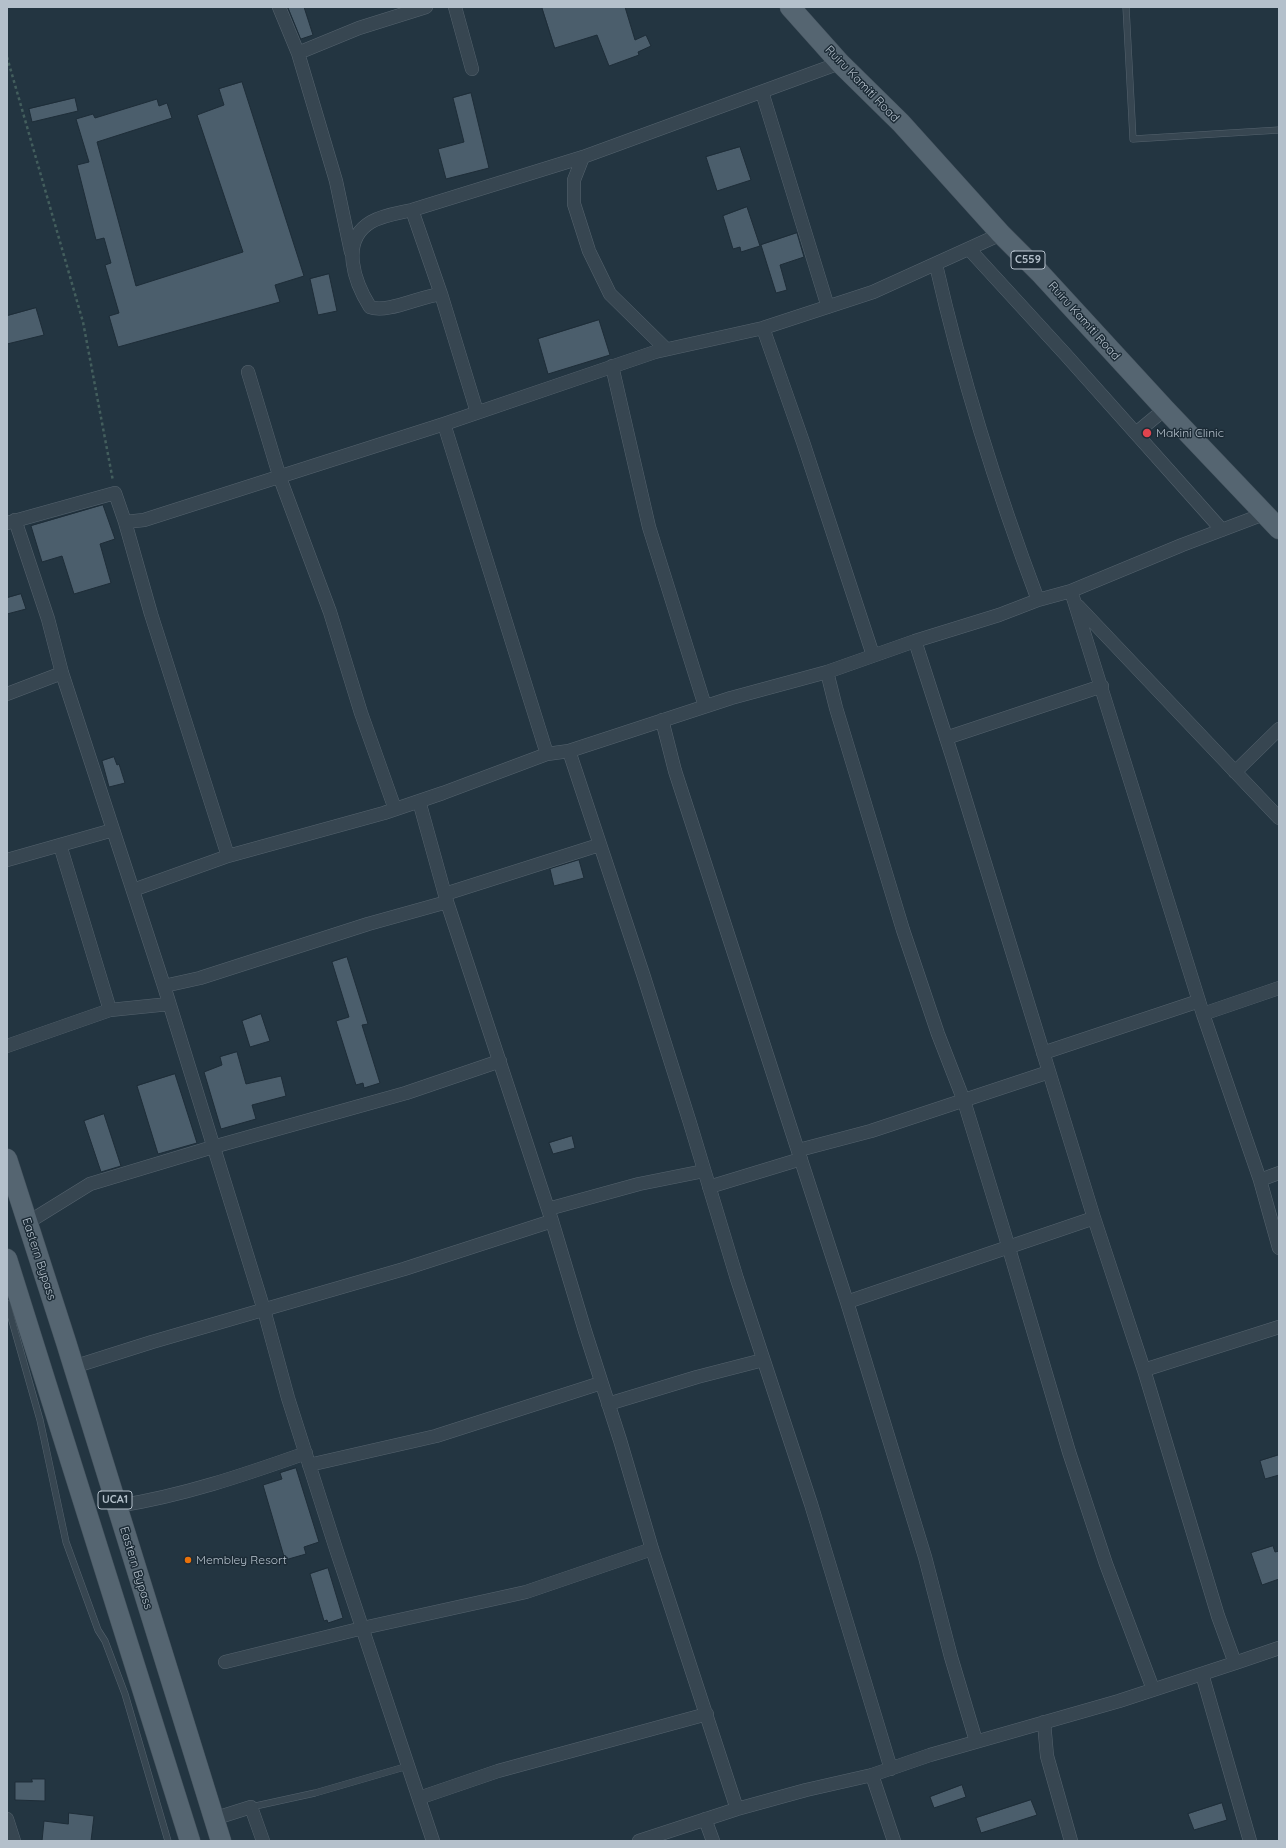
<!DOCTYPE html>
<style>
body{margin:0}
#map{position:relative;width:1286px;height:1848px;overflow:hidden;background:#233541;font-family:Quicksand,sans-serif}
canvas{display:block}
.frame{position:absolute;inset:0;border:8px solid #b4c0cb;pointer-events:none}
</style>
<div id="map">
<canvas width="1286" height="1848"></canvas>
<div class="frame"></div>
</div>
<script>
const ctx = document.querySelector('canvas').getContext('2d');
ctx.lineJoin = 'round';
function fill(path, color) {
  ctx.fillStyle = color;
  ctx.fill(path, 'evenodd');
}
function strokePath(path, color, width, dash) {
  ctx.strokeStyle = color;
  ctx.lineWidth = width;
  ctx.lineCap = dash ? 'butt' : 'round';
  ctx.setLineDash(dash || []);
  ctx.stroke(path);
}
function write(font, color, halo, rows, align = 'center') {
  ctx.font = font + ' Quicksand,sans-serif';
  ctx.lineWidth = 3;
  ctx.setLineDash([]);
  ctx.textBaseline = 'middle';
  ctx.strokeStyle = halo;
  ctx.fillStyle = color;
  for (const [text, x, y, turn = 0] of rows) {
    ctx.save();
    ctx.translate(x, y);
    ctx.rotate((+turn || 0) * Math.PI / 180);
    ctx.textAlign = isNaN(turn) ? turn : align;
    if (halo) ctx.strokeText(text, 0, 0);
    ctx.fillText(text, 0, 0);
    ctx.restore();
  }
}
const building = new Path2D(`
 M 288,7 L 304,7 L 313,35 L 301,39 Z
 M 542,7 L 625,7 L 635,40 L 646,35 L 651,46 L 638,52 L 639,55 L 609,66 L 597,35 L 555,48 Z
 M 242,82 L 304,276 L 275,285 L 280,302 L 118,347 L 109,316 L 119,313 L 105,265 L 111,263 L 104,238 L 96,240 L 77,165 L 89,162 L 76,119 L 93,114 L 95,118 L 157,99 L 159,106 L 167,103 L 172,118 L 97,142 L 136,286 L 243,252 L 197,115 L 224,105 L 219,89 Z
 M 471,93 L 489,168 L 446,179 L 438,149 L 464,142 L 453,98 Z
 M 75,98 L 78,111 L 32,122 L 29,109 Z
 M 740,147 L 751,180 L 717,191 L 706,157 Z
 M 747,207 L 760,246 L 741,252 L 740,247 L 733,249 L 723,216 Z
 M 797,233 L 804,257 L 780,265 L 787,290 L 776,293 L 761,245 Z
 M 329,274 L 337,311 L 318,315 L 310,279 Z
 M 36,308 L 44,335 L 7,344 L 7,316 Z
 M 599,320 L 610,355 L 548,374 L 538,339 Z
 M 103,505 L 115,539 L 100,544 L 111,583 L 74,594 L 62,556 L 42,562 L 31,526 Z
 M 21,594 L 26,609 L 7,614 L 7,598 Z
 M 114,757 L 117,765 L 119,764 L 125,783 L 109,787 L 102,761 Z
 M 579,860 L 584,878 L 554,886 L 550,869 Z
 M 347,957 L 368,1024 L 362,1025 L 380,1083 L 364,1088 L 363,1083 L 356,1085 L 336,1021 L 349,1017 L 332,962 Z
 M 261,1014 L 270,1041 L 250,1047 L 242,1021 Z
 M 237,1052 L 246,1084 L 281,1076 L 286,1096 L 252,1105 L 256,1119 L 221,1129 L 204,1072 L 222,1065 L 220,1057 Z
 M 175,1074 L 197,1143 L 158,1154 L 137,1086 Z
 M 104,1114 L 121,1166 L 101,1172 L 84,1121 Z
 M 572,1136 L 575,1148 L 553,1154 L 549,1143 Z
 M 1279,1455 L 1279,1475 L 1265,1479 L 1260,1461 Z
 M 296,1468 L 319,1542 L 304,1547 L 306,1554 L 285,1560 L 263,1485 L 282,1479 L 280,1473 Z
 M 1273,1546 L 1275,1552 L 1279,1551 L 1279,1579 L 1262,1585 L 1251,1553 Z
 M 328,1568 L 343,1618 L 328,1623 L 327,1620 L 324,1621 L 310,1574 Z
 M 32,1779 L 45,1779 L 45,1801 L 15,1800 L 15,1782 L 32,1782 Z
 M 962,1785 L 966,1797 L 934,1808 L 930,1797 Z
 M 1031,1800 L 1037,1815 L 981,1833 L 976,1818 Z
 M 1222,1803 L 1227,1820 L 1194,1830 L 1188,1814 Z
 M 69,1813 L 94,1816 L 91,1841 L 42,1841 L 44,1821 L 68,1824 Z`);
const path = new Path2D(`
 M 7,57 L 83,322 L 113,481`);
const lane = new Path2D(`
 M 1126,7 L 1133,139 L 1279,130
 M 7,1303 L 40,1420 L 66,1542 L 98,1630 L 105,1641 L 125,1694 L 168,1841
 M 251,1807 L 315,1793 L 408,1766`);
const street = new Path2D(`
 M 279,7 L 298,53 L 359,28 L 426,7
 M 455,7 L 472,69
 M 298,53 L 336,181 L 351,252
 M 762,92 L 828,307
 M 583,157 L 574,180 L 574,204 L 589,251 L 610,294 L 666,349
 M 412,210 L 441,294
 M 969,249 L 1066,355 L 1222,530
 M 936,265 C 962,379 997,491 1038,600
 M 763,328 L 803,442 L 873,655
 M 612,366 L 649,527 L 705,706
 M 248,372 L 280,478 L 330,612 L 361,713 L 395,809
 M 477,412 L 441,294 C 421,296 386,314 370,307 C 355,283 339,241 371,222 C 383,215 399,213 412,210 L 583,157 L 840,63
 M 444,424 L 547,754
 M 1136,433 L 1165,409
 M 15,520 L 48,619 L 62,673 L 164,986 L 264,1310 L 288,1398 L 336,1549 L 433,1841
 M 125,522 L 151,614 L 228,856
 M 7,523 L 115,493 L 125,522 L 144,520 L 444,424 L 655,352 L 763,328 L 873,292 L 1001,234
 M 1071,591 L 1203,1014 L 1260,1180 L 1279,1248
 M 1078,606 L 1279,818
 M 915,641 L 952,756 L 1094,1218 L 1144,1370 L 1218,1616 L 1235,1663 L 1279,1648
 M 827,672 L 836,708 L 903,930 L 938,1034 L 964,1101 L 1005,1235 L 1069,1452 L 1106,1564 L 1153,1689
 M 7,694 L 62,673
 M 662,720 L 675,771 L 847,1302 L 925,1557 L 951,1657 L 976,1741
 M 946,738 L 1102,686
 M 569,751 L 643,974 L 690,1123 L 737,1279 L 811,1504 L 891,1769
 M 1235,772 L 1279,729
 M 419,801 L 447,902 L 552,1221 L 585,1331 L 620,1440 L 652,1549 L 737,1809
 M 60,845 L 110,1010
 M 7,860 L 113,830
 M 133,890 L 228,856 L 384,813 L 443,793 L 547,754 L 569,751 L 731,698 L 827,672 L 915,641 L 999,615 L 1038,600 L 1071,591 L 1182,545 L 1264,514
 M 445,894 L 599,845
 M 164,986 L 200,978 L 368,924 L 447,902
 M 1203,1014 L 1279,988
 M 7,1046 L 110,1010 L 169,1004
 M 1043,1053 L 1199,1001
 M 799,1150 L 871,1131 L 1049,1072
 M 1260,1180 L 1279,1173
 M 709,1187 L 801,1159
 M 548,1209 L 639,1184 L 704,1171
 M 27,1223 L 90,1184 L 213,1147 L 406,1093 L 500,1061
 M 847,1302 L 1094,1218
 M 73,1367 L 152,1342 L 404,1269 L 552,1221
 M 1144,1370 L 1279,1327
 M 608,1404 L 697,1377 L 763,1360
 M 309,1465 L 436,1436 L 601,1383
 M 117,1506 C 182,1496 244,1475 306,1453
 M 225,1662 L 363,1628 L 526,1592 L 652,1549
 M 1202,1674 L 1250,1841
 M 1044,1722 L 1047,1756 L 1071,1841
 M 872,1775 L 894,1841
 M 419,1798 L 498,1771 L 707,1714
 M 7,1819 L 14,1841
 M 213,1819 L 251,1807 L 263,1841
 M 705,1819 L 713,1841
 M 639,1841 L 737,1809 L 806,1790 L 872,1775 L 930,1755 L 1119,1701 L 1235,1663`);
const primary = new Path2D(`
 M 790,7 L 840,63 L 901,123 L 1001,234 L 1040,273 L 1165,409 L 1279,529
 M 7,1159 L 66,1342 L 221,1841
 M 7,1259 L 190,1841`);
const markers = [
 [1147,433,5,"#e0444e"],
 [188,1560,4,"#e8710a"]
];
const shields = [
 [1028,260,34],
 [115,1500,34]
];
const shieldNames = [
 ["C559",1028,260],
 ["UCA1",115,1500]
];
const streetNames = [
 ["Ruiru Kamiti Road",862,84,46],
 ["Ruiru Kamiti Road",1084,321,48],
 ["Eastern Bypass",39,1259,72],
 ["Eastern Bypass",136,1568,73]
];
const poiNames = [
 ["Makini Clinic",1156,433],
 ["Membley Resort",196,1560]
];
fill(building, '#4b5e6c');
strokePath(building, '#1e2d38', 1);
strokePath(lane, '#55636e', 7);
strokePath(street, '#55636e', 14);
strokePath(primary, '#44525d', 21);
strokePath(path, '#435e5d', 2.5, [3, 3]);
strokePath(lane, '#374651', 6);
strokePath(street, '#374651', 13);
strokePath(primary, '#556571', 20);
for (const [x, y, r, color] of markers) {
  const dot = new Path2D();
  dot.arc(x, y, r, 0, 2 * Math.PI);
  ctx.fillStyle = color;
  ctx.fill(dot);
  strokePath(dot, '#1c2b36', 1.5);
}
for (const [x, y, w] of shields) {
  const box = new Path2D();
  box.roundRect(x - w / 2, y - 9, w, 18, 3);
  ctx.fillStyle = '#1c2b36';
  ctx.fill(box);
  strokePath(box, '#b4c0cb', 1);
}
write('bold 11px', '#b4c0cb', null, shieldNames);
write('12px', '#b4c0cb', '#1c2b36', streetNames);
write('12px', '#b4c0cb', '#1c2b36', poiNames, 'left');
</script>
